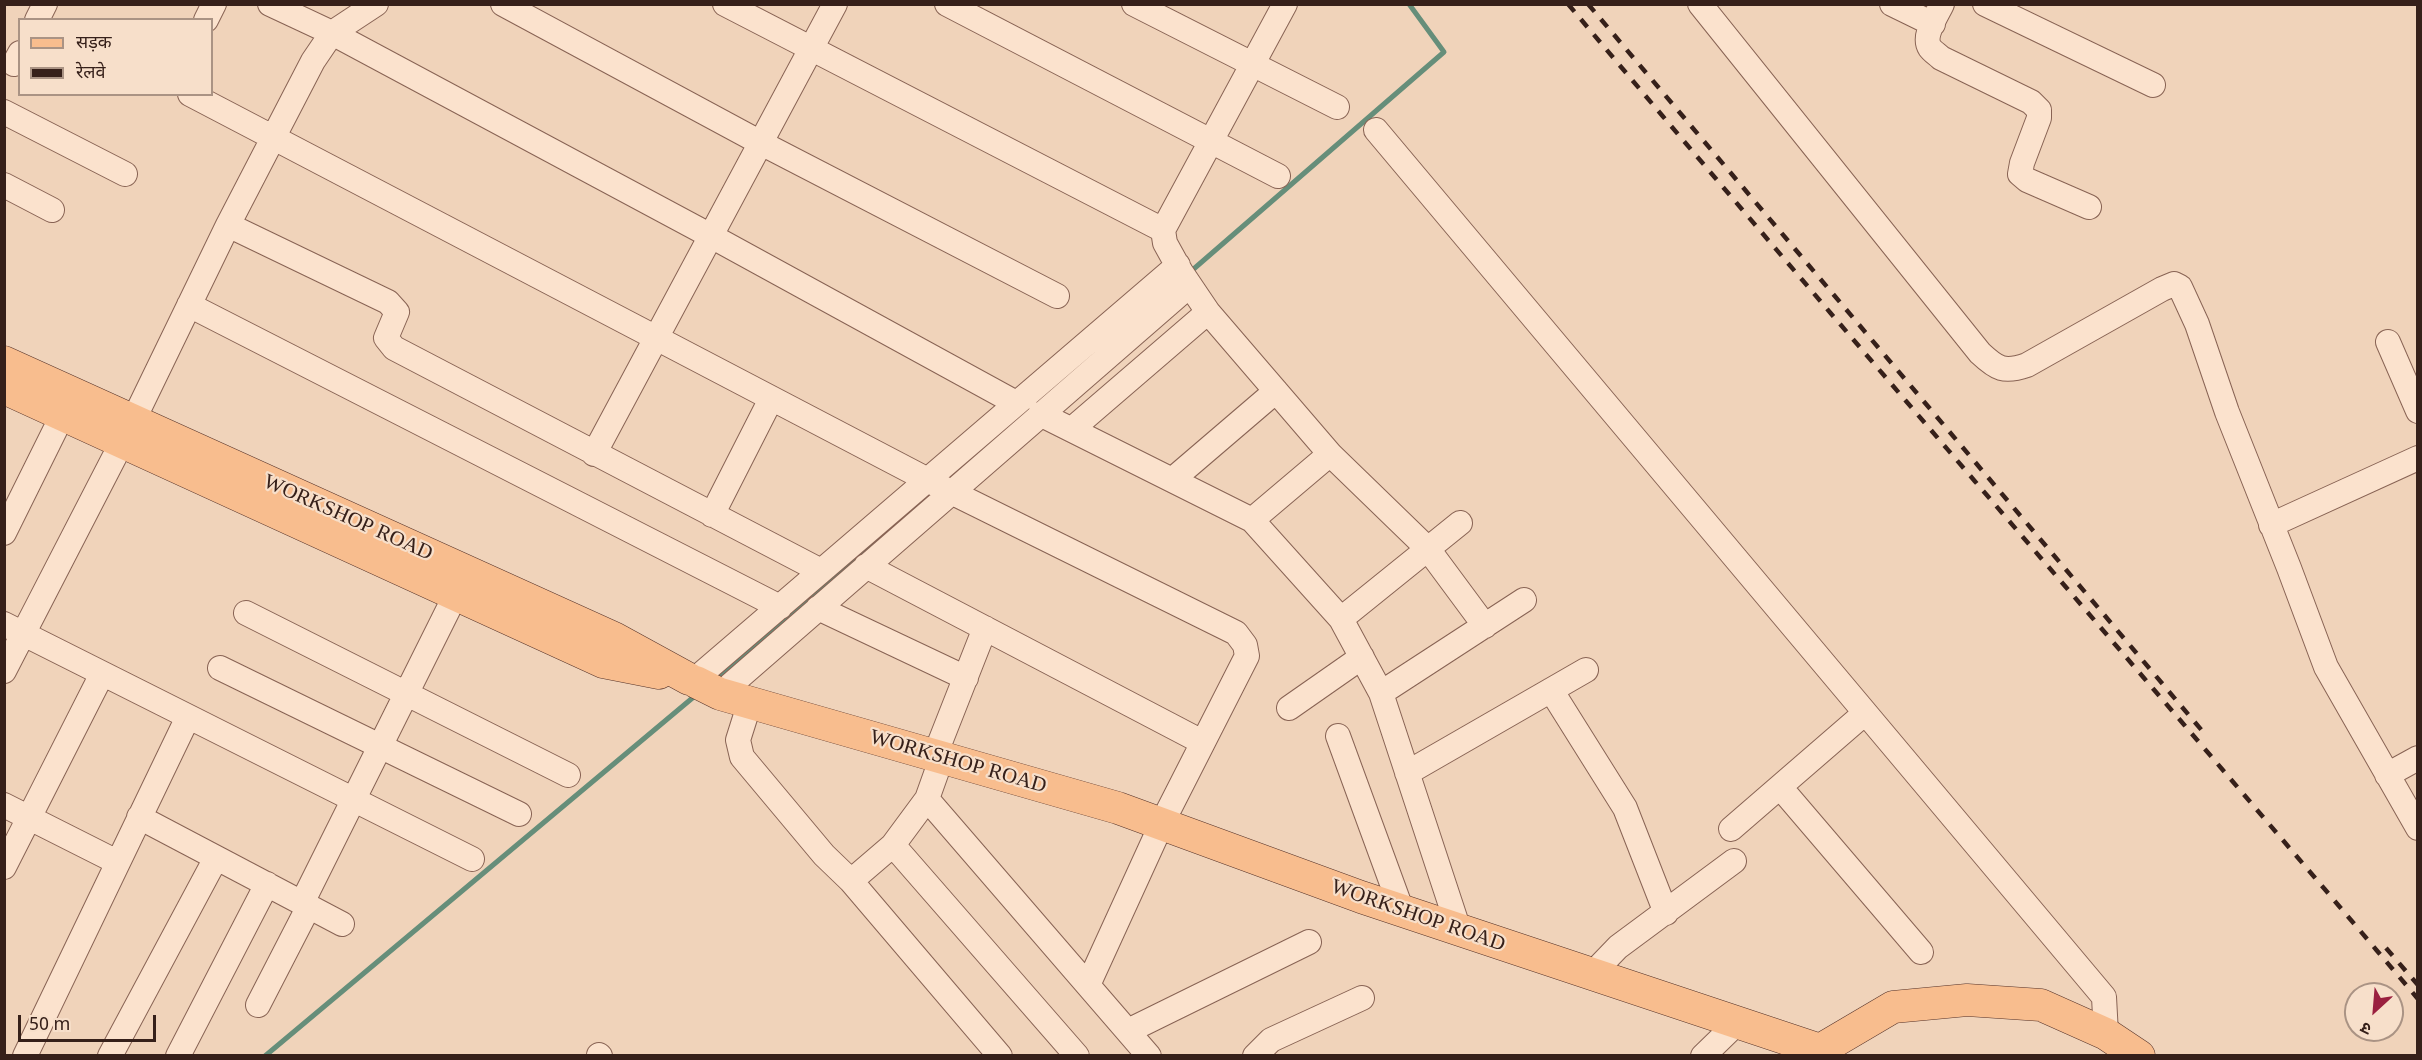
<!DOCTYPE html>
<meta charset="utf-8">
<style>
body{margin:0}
#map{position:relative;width:2422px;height:1060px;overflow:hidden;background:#f0d3ba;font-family:Georgia,"Noto Sans Devanagari",serif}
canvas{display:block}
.frame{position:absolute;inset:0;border:6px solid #36201a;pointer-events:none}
.legend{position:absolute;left:18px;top:18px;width:195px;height:78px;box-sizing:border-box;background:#f7dfca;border:2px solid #aa9384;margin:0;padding:8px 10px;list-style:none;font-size:18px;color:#36201a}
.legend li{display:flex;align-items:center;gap:12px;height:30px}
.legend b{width:30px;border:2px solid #aa9384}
.north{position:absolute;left:2344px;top:982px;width:60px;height:60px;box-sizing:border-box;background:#f7dfca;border:2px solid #aa9384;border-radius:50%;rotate:206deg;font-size:16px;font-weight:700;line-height:24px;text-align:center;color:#36201a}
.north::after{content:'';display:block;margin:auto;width:21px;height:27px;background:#9a203f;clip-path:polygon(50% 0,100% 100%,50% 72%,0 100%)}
.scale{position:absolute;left:18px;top:1015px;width:138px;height:27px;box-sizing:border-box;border:3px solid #36201a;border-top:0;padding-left:8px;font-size:18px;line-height:21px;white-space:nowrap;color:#36201a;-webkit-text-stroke:4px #f7dfca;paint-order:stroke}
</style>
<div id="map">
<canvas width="2422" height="1060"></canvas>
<div class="frame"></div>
<ul class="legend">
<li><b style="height:8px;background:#f8bd8e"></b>सड़क</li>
<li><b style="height:8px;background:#36201a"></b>रेलवे</li>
</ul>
<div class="north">उ</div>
<div class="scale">50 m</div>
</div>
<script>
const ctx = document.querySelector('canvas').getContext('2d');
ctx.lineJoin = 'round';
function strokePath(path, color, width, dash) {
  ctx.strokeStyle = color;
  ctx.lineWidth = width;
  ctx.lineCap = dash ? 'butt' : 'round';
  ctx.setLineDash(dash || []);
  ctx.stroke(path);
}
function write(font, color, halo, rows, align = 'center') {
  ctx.font = font + ' Georgia,serif';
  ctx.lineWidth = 4.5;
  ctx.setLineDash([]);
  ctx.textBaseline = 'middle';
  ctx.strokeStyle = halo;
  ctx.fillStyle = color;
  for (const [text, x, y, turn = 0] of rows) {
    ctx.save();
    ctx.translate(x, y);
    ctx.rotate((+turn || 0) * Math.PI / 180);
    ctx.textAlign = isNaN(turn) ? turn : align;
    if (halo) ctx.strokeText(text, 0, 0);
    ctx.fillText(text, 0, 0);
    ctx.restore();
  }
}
const stream = new Path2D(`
 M 1189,273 L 1444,52 L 1409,4
 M 715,679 L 895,526
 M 265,1056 L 696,695`);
const minor = new Path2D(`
 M 270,4 L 332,33 L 711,236 L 1016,403
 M 503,4 L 761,143 L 1057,296
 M 725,4 L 1163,230
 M 947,4 L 1278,176
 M 1134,4 L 1337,107
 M 1285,4 L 1163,230 L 1165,243 L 1181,272 L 1208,312 L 1330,454 L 1428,549 L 1485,626
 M 1700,4 L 1980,353 C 1997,369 2004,373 2027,365 L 2162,289 L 2174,284 L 2180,287 L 2197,324 L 2227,412 L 2289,568 L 2326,667 L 2418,828
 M 1892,4 L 1933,24
 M 1942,4 C 1937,15 1922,36 1930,48 C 1932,51 1938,55 1941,58 L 2031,102 L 2039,110 L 2039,118 L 2022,163 L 2020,174 L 2027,180 L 2089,207
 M 1985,4 L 2153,85
 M 37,20 L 45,4
 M 206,20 L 214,4
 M 14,64 L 20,53
 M 190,94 L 945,489 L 1236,633 L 1245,645 L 1247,656 L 1162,823 L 1088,985
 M 4,112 L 125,174
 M 1376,130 L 2104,997 L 2106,1034
 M 4,185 L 52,210
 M 228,225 L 388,302 L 397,312 L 386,338 L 394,348 L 821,571
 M 189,305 L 780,607
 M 2388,342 L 2418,411
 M 1040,414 L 1252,520 L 1330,454
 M 1072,429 L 1208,312
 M 594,454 L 835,4
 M 1172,480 L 1276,391
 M 712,515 L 771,399
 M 1252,520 L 1341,619 L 1381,693 L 1459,930
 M 2271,525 L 2418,458
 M 4,533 L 63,414
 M 866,566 L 1202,742
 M 818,608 L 966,678
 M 246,613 L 568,775
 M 1341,619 L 1460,523
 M 4,624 L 472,859
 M 220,668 L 519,814
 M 4,671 L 134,419 L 228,225 L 313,61 L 332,33 L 376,4
 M 693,681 L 1178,265
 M 1551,690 L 1625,808 L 1666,913
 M 1381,693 L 1524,600
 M 720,694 L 1189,286
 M 750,702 L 738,740 L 742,757 L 824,855 L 851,881 L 893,845 L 927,799 L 942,757
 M 1289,708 L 1362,657
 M 1338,736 L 1402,911
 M 935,755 L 985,628
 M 1407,773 L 1586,670
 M 2387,775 L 2418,758
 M 1780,787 L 1921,952
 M 927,799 L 1149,1056
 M 4,805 L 117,862
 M 139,817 L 342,924
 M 1731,829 L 1865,713
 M 893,845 L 1077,1056
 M 4,867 L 102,674
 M 851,881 L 1000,1056
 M 302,903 L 456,594
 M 1592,974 L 1618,947 L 1734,861
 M 258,1005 L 309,906
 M 1128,1031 L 1309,942
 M 599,1055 L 600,1056
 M 25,1056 L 188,717
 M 110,1056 L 216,858
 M 178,1056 L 267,884
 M 1255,1056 L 1271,1040 L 1362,998
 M 1703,1056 L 1738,1022`);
const major = new Path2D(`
 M 4,362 L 614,638 L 689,679
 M 4,388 L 603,662 L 659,673
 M 696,682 L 720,694 L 1118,808 L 1361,897 L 1820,1050 L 1893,1007 L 1967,1000 L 2041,1005 L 2106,1034 L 2139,1056`);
const rail = new Path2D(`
 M 1568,4 C 1849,338 2136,666 2418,999
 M 1588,4 L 2204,733
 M 2386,948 L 2418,985`);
const streetNames = [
 ["WORKSHOP ROAD",348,518,24],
 ["WORKSHOP ROAD",958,762,16],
 ["WORKSHOP ROAD",1418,916,19]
];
strokePath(stream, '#668e7a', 5);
strokePath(minor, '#886354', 26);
strokePath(major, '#553229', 33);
strokePath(minor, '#fbe2cd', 24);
strokePath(major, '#f8bd8e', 32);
strokePath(rail, '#36201a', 4.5, [10, 10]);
write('21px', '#36201a', '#f7dfca', streetNames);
</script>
